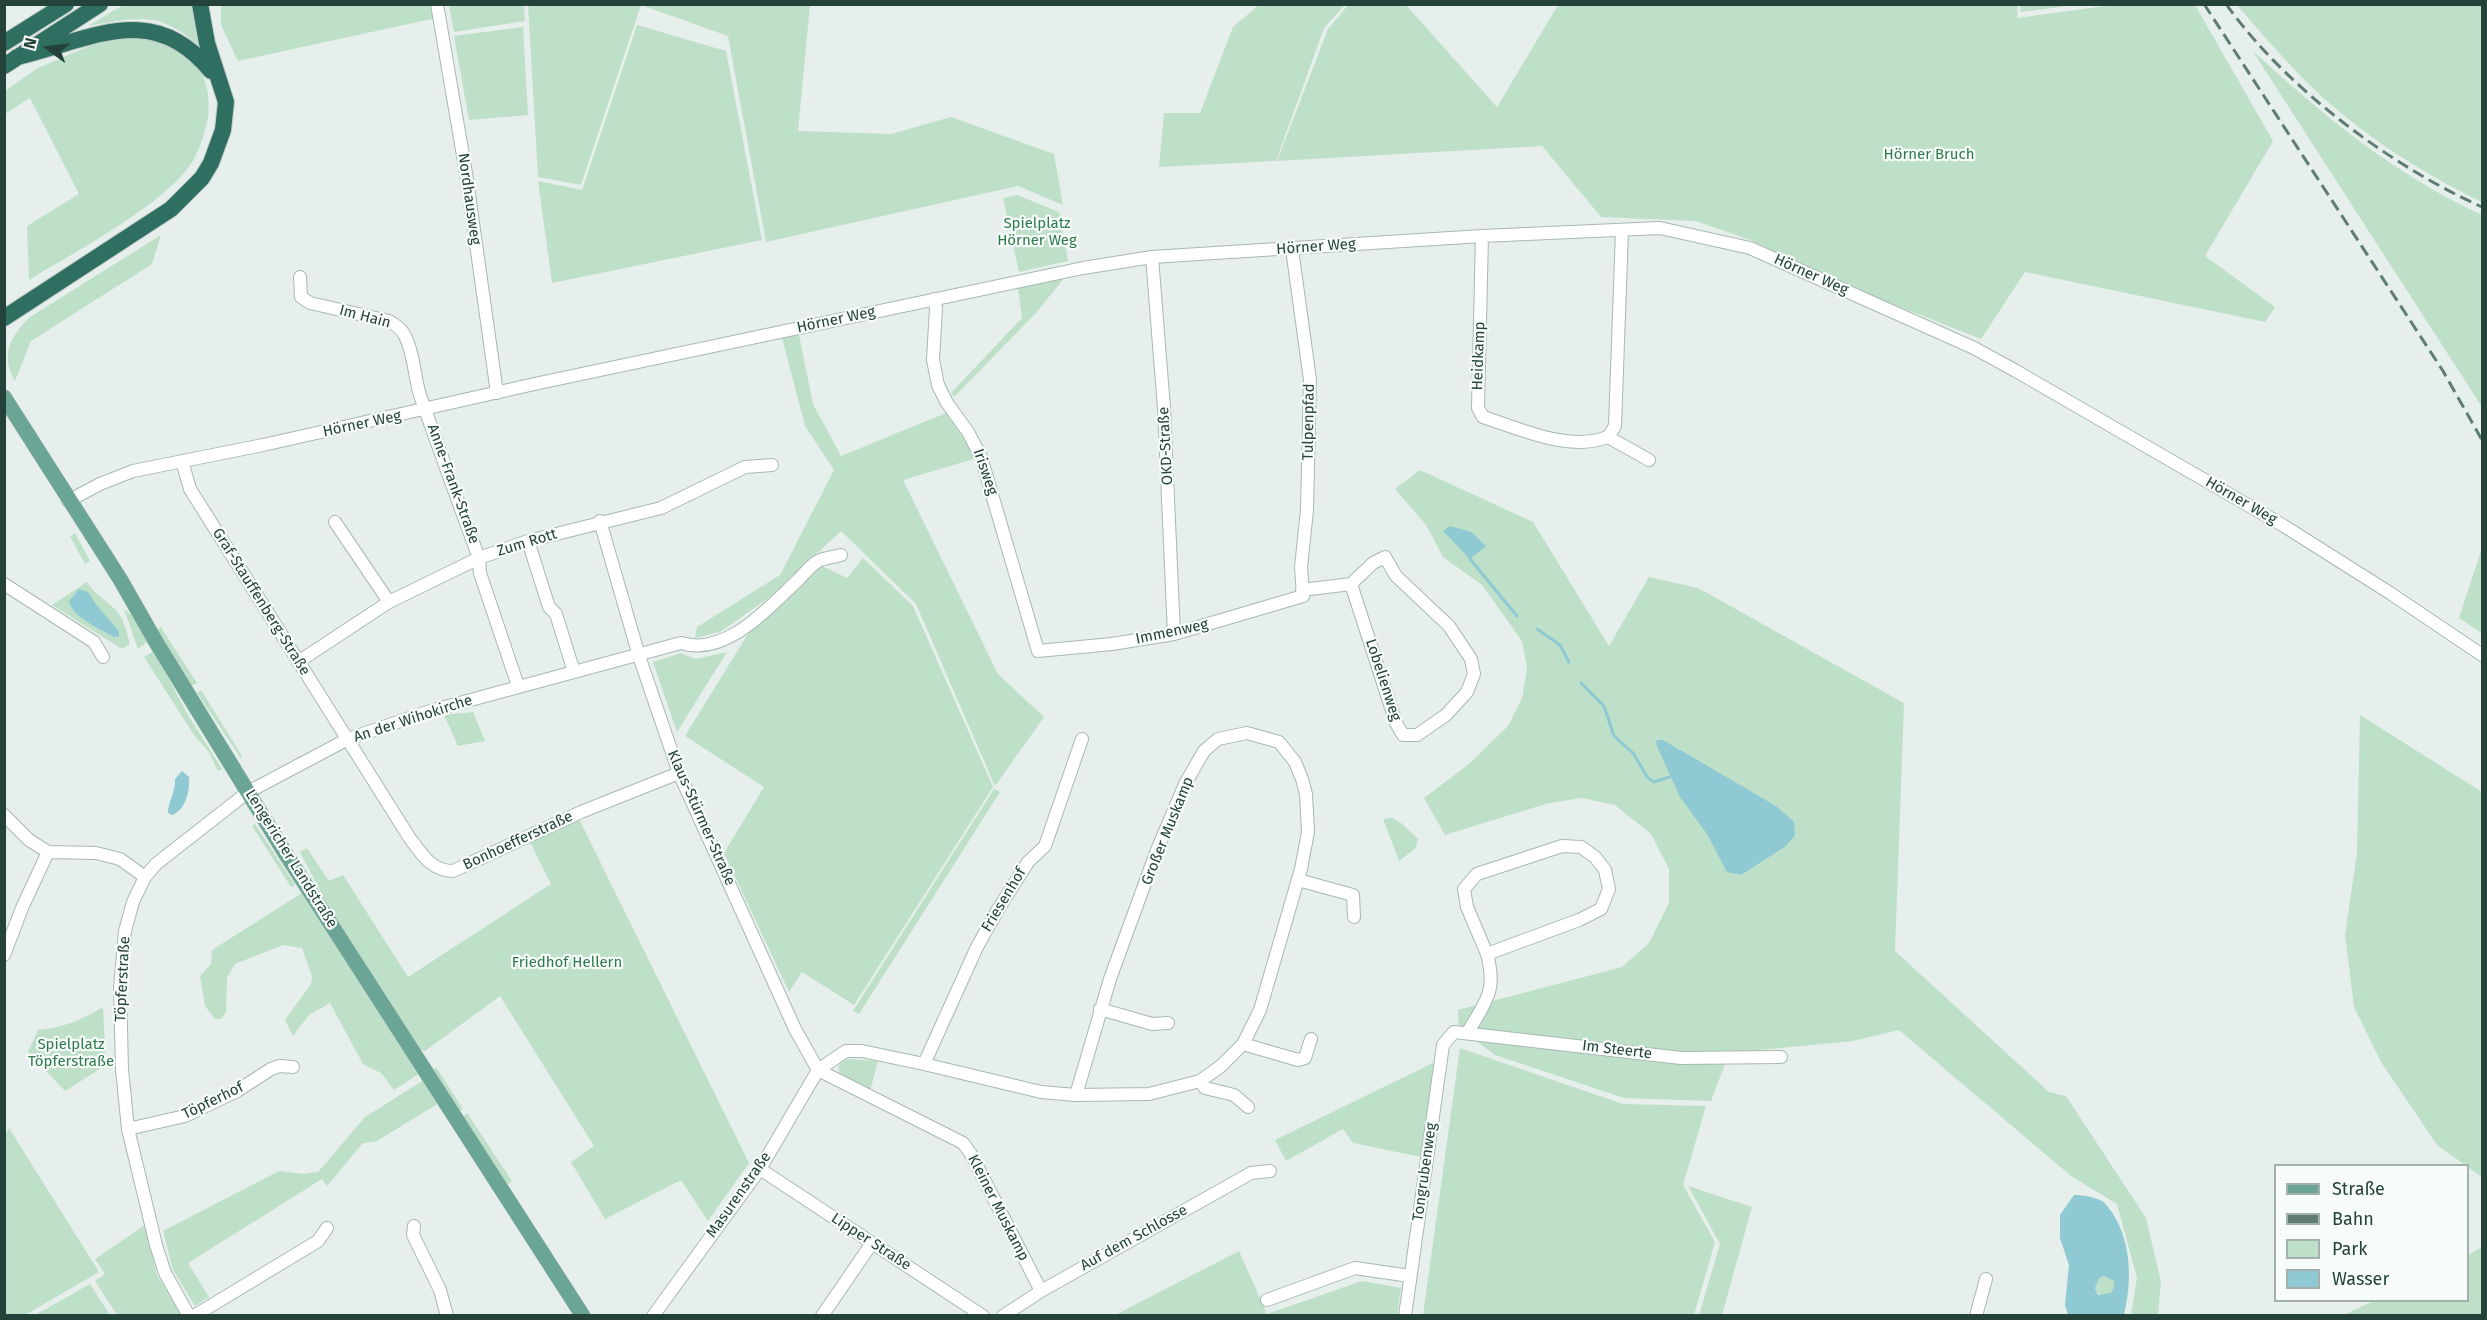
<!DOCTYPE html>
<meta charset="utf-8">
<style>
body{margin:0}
#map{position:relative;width:2487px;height:1320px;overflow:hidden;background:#e6efeb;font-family:"Fira Sans",sans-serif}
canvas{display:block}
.frame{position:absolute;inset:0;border:6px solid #24423a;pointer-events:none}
.legend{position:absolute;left:2274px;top:1164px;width:195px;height:138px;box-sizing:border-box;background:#f7fbf9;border:2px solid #a3b1ad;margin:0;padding:8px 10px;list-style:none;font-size:18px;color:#24423a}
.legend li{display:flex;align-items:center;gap:12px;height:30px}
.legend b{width:30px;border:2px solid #a3b1ad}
.north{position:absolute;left:18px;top:18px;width:60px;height:60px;-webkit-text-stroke:4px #f7fbf9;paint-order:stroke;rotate:285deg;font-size:16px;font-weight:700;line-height:24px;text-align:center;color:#24423a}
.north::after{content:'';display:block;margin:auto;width:21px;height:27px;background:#24423a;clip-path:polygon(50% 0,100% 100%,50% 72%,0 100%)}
</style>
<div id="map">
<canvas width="2487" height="1320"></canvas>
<div class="frame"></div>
<ul class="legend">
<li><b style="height:8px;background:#6aa596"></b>Straße</li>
<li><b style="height:8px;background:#5f7d75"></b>Bahn</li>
<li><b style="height:16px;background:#bfe0c8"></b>Park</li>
<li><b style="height:16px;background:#8ec9d4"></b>Wasser</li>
</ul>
<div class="north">N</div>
</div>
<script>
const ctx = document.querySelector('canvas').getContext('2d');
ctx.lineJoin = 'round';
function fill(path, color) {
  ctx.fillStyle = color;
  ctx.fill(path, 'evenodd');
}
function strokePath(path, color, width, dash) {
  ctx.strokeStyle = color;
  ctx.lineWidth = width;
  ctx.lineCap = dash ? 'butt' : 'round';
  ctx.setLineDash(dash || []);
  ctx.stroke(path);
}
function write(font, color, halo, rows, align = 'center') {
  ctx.font = font + ' "Fira Sans",sans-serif';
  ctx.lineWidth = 4.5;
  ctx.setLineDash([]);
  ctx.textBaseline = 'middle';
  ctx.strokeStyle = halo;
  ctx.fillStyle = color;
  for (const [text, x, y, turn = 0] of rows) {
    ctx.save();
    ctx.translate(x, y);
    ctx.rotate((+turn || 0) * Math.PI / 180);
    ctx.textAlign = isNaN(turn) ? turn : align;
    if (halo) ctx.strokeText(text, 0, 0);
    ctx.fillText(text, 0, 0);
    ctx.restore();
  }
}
const green = new Path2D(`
 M 1349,4 L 1406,5 L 1497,107 L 1558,5 L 2018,5 L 2017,18 L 2112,5 L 2195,5 L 2273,141 L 2205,256 L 2275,307 L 2265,322 L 2025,272 L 1981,339 L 1880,299 L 1750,240 L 1696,221 L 1601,217 L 1542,146 L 1277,161 L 1328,29 Z
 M 123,5 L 195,5 L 205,51 C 161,11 144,16 88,26 Z
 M 221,5 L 433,5 L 436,18 L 238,61 L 221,25 Z
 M 449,5 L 524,5 L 525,21 L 454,32 Z
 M 528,5 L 810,5 L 798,131 L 891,134 L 951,117 L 1054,154 L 1063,205 L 1018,186 L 766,242 L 728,36 L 641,5 L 581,185 L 538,177 Z
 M 1259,5 L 1345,5 L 1324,28 L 1276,161 L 1159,167 L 1164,113 L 1200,113 L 1233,27 Z
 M 2021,5 L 2021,4 L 2076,5 L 2020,12 Z
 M 2237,5 L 2482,5 L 2482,202 C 2413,169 2344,123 2292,67 C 2273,47 2255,26 2237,5 Z
 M 637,25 L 726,51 L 762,240 L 552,283 L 538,181 L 582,190 Z
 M 523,27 L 528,115 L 469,120 L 454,36 Z
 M 146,33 C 158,39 183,48 191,56 C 205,72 211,95 208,116 C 206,131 201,145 194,159 C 169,203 74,252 29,280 L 27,226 L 79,194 L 30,98 L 5,114 L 5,91 L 38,68 L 101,41 Z
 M 2252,50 C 2322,115 2395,175 2482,215 L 2482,407 Z
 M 1017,195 L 1059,212 L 1068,261 L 1019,272 L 1003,198 Z
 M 161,235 L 152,264 L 31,341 L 15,381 C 0,356 10,336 30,317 Z
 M 1065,277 L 1035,314 L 954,397 L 951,393 L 1022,318 L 1018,288 Z
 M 799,335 L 813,404 L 841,456 L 946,413 L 977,458 L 903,480 L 998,674 L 1044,717 L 995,786 L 916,604 L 841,531 L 770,597 L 720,632 L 695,638 L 697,627 L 780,575 L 834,470 L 805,426 L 782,338 Z
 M 1420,470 L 1533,522 L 1609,646 L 1649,577 L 1698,588 L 1904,703 L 1895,951 L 2049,1092 L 2066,1096 L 2146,1218 L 2161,1282 L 2158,1315 L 2131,1315 L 2137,1278 L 2117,1204 L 2071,1176 L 1899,1030 L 1853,1041 L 1729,1053 L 1711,1101 L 1624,1098 L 1495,1055 L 1459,1028 L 1458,1010 L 1622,967 L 1649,943 L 1669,903 L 1669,869 L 1651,834 L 1615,805 L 1582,798 L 1549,803 L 1445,835 L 1424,798 L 1469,764 L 1508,726 L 1522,698 L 1527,668 L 1522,641 L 1482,585 L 1443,557 L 1426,525 L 1395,489 Z
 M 75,533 L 90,561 L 85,564 L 70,536 Z
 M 2482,548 L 2482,633 L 2459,618 Z
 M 863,558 L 913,606 L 993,787 L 854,1005 L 802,972 L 789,992 L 724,853 L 764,787 L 685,736 L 754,624 L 820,565 L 847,578 Z
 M 87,582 C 95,596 109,601 118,613 C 125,621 127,634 130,644 L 122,649 L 52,605 Z
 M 124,609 L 135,618 L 148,641 L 138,649 Z
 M 160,626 L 197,683 L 192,686 L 157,634 Z
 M 154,651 L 188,715 L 222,769 L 218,771 L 208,751 L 194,735 L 144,657 Z
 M 727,652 L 677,732 L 653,662 L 681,653 L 695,659 Z
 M 201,690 L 242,756 L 241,758 L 197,693 Z
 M 473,712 L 485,741 L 458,746 L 444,715 Z
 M 2360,715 L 2482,792 L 2482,1177 L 2437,1145 L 2381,1062 L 2354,1007 L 2345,935 L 2357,853 Z
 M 994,789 L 1000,792 L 859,1014 L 853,1011 Z
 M 1392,818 L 1401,823 L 1418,839 L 1416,848 L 1399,861 L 1383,819 Z
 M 579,819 L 749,1163 L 708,1221 L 681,1180 L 605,1219 L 571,1162 L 594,1146 L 500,996 L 425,1051 L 418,1049 L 330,910 L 300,852 L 307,848 L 329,881 L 343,875 L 408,977 L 551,884 L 530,842 Z
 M 255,824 L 295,885 L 291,887 L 252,826 Z
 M 302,893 L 343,952 L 420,1073 L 394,1090 L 381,1073 L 363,1064 L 330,1003 L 309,1015 L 293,1036 L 285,1020 L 311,984 L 312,977 L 302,948 L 283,945 L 235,964 L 227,978 L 226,1012 L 221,1019 L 215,1019 L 205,1006 L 200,976 L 211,964 L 212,950 Z
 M 103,1007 L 106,1065 L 65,1091 L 28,1052 L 38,1030 C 63,1028 81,1020 103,1007 Z
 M 1460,1048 L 1623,1104 L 1706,1106 L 1683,1185 L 1715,1242 L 1694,1315 L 1423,1315 Z
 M 848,1059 L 878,1061 L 870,1091 L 840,1074 L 838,1067 L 842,1062 Z
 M 1437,1061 L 1421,1157 L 1353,1143 L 1343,1129 L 1286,1161 L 1275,1140 Z
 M 436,1067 L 463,1109 L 458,1111 L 433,1070 Z
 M 424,1080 L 439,1103 L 377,1141 L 363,1143 L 327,1186 L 322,1179 L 188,1263 L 209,1297 L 195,1306 L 173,1270 L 163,1231 L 279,1171 L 304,1174 L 318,1172 L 365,1117 Z
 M 467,1113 L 512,1181 L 508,1184 L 505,1183 L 462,1118 Z
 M 9,1128 L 99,1272 L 25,1315 L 5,1315 L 4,1136 Z
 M 1688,1186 L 1752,1207 L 1722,1315 L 1699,1315 L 1720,1244 Z
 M 145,1225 L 157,1275 L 182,1315 L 117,1315 L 95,1281 L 105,1274 L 95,1259 Z
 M 2482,1247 L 2482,1315 L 2343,1315 L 2374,1301 L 2468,1300 L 2468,1255 Z
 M 1239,1251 L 1267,1314 L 1362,1281 L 1401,1288 L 1397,1315 L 1115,1315 Z
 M2095 1286a10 10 0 1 1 20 0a10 10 0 1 1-20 0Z
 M 90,1284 L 110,1315 L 35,1315 Z`);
const water = new Path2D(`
 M 1450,526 L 1471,532 L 1486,546 L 1470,559 L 1443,531 Z
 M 79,589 L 88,592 L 97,606 L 119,631 L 119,636 L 114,637 C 99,628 73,618 69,601 Z
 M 1657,740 L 1663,740 L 1776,806 L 1794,822 L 1795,835 L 1786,846 L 1741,875 L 1727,872 L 1707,834 L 1680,797 L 1656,744 Z
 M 182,771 L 189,777 C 190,790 186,810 172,815 L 168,813 C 168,801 176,792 175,779 Z
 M 2074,1195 C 2083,1195 2094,1197 2102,1201 C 2106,1203 2108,1208 2111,1211 C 2132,1241 2132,1282 2124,1315 L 2068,1315 L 2065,1305 L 2069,1265 L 2060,1238 L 2060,1215 ZM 2104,1276 L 2114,1281 L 2114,1287 L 2111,1293 L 2098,1295 L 2095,1288 L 2099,1278 Z`);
const stream = new Path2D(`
 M 1470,559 L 1517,616
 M 1537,629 L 1560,645 L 1569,662
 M 1581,683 L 1604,706 L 1614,736 L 1633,753 L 1648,778 L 1654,782 L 1670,777`);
const minor = new Path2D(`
 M 437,4 L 466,173 L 497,393
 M 1482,236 L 1478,408 L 1483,417 C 1521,429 1567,452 1608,437 L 1649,460
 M 1152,257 L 1164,408 L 1174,634
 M 300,277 L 301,297 L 310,303 L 389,321 C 396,325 402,329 405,336 C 415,355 414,379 421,398 C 440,451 459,505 479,558 L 480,573 L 518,686
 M 934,299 L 936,308 L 933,360 L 938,385 L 947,403 L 968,432 L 981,457 L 1038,651 L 1112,644 L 1174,634 L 1303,596 L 1301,567 L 1307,510 L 1310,380 L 1292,249
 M 1608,437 L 1615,426 L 1622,230
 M 182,461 L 190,489 L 409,837 C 421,853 431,871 453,871 L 581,812 L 679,773
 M 68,501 L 100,484 L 133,471 L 263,445 L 539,383 L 1083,268 L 1152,257 L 1482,236 L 1660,228 L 1750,248 L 1974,348 L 2016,371 L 2284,526 L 2390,593 L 2482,655
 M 600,521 L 639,656 L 679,773 L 795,1029 L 818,1070
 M 335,522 L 389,602
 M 528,541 L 549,607 L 556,614 L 574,672
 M 4,584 L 94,642 L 103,657
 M 1302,590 L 1351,584 L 1373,563 L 1385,557 L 1396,576 L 1449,626 L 1471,659 L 1474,674 L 1467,692 L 1446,715 L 1417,735 L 1403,735 L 1396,723 L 1351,584
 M 298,662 L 389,602 L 479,558 L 528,541 L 661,508 L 745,467 L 772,465
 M 4,815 L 29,840 L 48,852 L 96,853 L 120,859 L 145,877
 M 1298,880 L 1353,895 L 1354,917
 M 4,955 L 22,908 L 48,852
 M 1100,1009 L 1152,1024 L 1168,1023
 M 1468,1032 C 1486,1001 1497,991 1487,954 L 1579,920 L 1601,909 L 1609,889 L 1605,870 L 1595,857 L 1581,847 L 1562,846 L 1477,874 L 1464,889 L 1467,907 L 1487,954
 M 1243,1044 L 1298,1060 L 1305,1058 L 1311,1039
 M 924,1064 L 977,947 L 997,911 L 1028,862 L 1045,846 L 1082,739
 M 818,1070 L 963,1143 L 971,1154 L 1041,1291
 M 1200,1081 L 1205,1088 L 1234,1095 L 1248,1107
 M 128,1129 L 185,1116 L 237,1091 L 271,1069 L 280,1066 L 293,1067
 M 760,1169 L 983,1316
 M 414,1226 L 413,1235 L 440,1290 L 447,1316
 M 1267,1300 L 1355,1268 L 1410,1276
 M 189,1316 L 165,1273 L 156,1245 L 128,1129 L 122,1069 L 120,988 L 125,931 L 133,902 L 145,877 L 156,864 L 248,792 L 348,739 L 430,711 L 681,643 C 726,657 768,608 798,580 C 804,574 811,565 818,561 C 824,558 834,557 841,555
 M 194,1316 L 318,1241 L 327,1228
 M 653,1316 L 760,1169 L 818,1070 L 846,1051 L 862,1051 L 924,1064 L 1041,1092 L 1076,1095 L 1149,1094 L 1200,1081 L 1221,1066 L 1243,1044 L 1260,1010 L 1301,869 L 1308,832 L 1306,794 L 1302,779 L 1295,762 L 1279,742 L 1247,733 L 1218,739 L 1204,751 L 1185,784 L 1157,850 L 1110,979 L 1076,1095
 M 822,1316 L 872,1243
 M 1003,1316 L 1041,1291 L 1251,1173 L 1270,1171
 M 1405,1316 L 1443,1045 L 1454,1032 L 1681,1058 L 1781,1057
 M 1976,1316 L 1986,1279`);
const major = new Path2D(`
 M 4,397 L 120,579 L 156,642 L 287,856 L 583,1316`);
const highway = new Path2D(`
 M 4,43 L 66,4
 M 17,57 C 93,39 153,0 211,71
 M 4,66 L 100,4
 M 4,318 L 171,209 L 202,178 L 211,163 L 223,130 L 226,102 L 207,43 L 200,4`);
const rail = new Path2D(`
 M 2204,4 L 2443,371 L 2482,440
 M 2226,4 C 2286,88 2389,165 2482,207`);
const parkNames = [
 ["Hörner Bruch",1929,155],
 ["Spielplatz",1037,224],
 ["Hörner Weg",1037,241],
 ["Friedhof Hellern",567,963],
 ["Spielplatz",71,1045],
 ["Töpferstraße",71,1062]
];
const streetNames = [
 ["Nordhausweg",469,199,82],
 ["Hörner Weg",1316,247,-4],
 ["Hörner Weg",1811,275,24],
 ["Im Hain",365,317,15],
 ["Hörner Weg",836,320,-12],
 ["Heidkamp",1479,356,-88],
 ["Tulpenpfad",1309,422,-89],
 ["Hörner Weg",362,424,-12],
 ["OKD-Straße",1166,446,-93],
 ["Irisweg",985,472,71],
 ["Anne-Frank-Straße",453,484,70],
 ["Hörner Weg",2241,501,30],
 ["Zum Rott",527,543,-17],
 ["Graf-Stauffenberg-Straße",261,602,58],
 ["Immenweg",1172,632,-12],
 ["Lobelienweg",1383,680,72],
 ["An der Wihokirche",413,719,-18],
 ["Klaus-Stürmer-Straße",701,818,66],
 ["Großer Muskamp",1168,831,-68],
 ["Bonhoefferstraße",518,841,-25],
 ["Lengericher Landstraße",291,859,58],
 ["Friesenhof",1004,900,-59],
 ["Töpferstraße",123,979,-87],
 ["Im Steerte",1617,1050,7],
 ["Töpferhof",213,1101,-26],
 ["Tongrubenweg",1425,1172,-82],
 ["Masurenstraße",739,1195,-55],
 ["Kleiner Muskamp",998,1208,63],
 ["Auf dem Schlosse",1134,1238,-29],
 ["Lipper Straße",871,1242,33]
];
fill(green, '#bfe0c8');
fill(water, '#8ec9d4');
strokePath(stream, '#8ec9d4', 3);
strokePath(minor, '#a8b8b2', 14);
strokePath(major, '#c2cac8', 16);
strokePath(highway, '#c2cac8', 18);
strokePath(minor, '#fff', 12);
strokePath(major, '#6aa596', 15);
strokePath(highway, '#2f6f62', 16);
strokePath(rail, '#5f7d75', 3, [12, 6]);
write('15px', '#2d7a4b', '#f7fbf9', parkNames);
write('15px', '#24423a', '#f7fbf9', streetNames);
</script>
